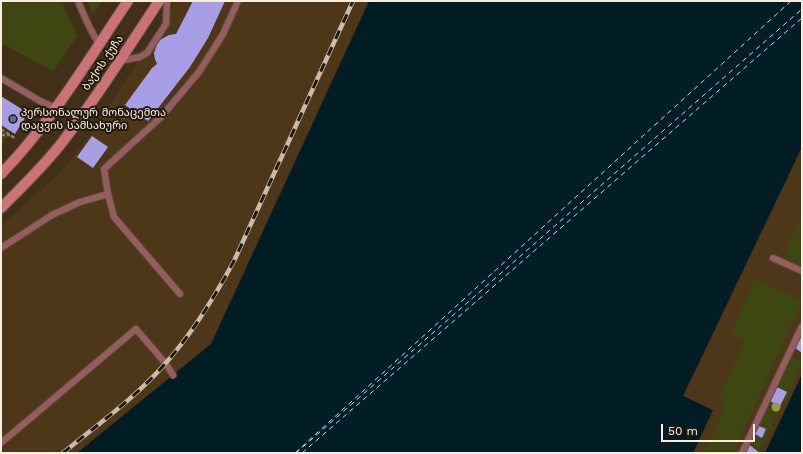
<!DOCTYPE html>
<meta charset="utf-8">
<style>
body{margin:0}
#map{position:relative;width:803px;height:454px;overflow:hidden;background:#422f18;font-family:"Work Sans",sans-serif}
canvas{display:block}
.frame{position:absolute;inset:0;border:2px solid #faeee0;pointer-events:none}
.scale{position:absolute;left:661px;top:424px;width:94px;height:18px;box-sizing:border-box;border:2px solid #faeee0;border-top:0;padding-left:5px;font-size:12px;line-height:14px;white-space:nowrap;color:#faeee0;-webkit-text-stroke:3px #22190f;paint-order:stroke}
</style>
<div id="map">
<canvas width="803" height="454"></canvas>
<div class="frame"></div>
<div class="scale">50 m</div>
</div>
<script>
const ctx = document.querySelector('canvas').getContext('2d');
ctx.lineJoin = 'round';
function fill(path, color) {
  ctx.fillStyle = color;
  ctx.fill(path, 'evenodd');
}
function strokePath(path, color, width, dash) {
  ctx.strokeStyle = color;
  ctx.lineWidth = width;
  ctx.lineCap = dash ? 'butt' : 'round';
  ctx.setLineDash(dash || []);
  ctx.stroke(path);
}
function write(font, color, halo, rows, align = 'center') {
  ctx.font = font + ' "Work Sans","Noto Sans Georgian",sans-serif';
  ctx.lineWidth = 4;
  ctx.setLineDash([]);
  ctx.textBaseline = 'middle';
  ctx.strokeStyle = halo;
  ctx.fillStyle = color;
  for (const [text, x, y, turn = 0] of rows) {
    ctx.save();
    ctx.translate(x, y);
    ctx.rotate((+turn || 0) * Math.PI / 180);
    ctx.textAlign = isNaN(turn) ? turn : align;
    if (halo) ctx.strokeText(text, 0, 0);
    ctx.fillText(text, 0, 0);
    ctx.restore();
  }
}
const built = new Path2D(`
 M 176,1 L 369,1 L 211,344 L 78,453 L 1,453 L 1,227 L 61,172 L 91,134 Z
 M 802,147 L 802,374 L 765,453 L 693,453 L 713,410 L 683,396 Z`);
const green = new Path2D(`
 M 1,1 L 62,1 L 77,36 L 53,71 L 1,43 Z
 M 87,1 L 102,1 L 93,15 Z
 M 1,130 L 10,135 L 1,144 Z
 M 802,216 L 802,266 L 783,257 Z
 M 755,279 L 802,301 L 802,303 L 733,453 L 704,453 L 723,412 L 724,403 L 720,396 L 745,340 L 731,333 Z
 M 789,354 L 802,362 L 802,365 L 760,451 L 748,442 Z`);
const water = new Path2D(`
 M 369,1 L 802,1 L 802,147 L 683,396 L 713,410 L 693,453 L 77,453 L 211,344 Z
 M 802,374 L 802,453 L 765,453 Z`);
const ferry = new Path2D(`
 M 295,453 L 791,1
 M 296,453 L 802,9
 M 302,453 L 802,18`);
const building = new Path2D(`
 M 193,1 L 225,1 L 208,38 L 190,67 L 148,121 L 125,105 L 152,68 L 157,64 L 155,59 L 154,53 L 158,41 L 169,35 L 176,34 Z
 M 1,96 L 28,113 L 15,134 L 1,125 Z
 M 92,136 L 108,147 L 93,168 L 77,157 Z
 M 800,337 L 802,338 L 802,353 L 795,348 L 797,339 Z
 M 777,387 L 787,392 L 780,406 L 770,401 Z
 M 759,426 L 766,429 L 762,438 L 755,434 Z
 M 747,443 L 760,453 L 742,453 Z`);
const path = new Path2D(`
 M 1,129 L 16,139
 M 1,135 L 10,135`);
const lane = new Path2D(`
 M 78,1 C 84,16 90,30 99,44
 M 119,61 L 140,57 L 147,53 L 166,24 L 167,1
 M 1,78 L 40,101 L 56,108
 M 108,194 L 114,217 L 180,294
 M 1,248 L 52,215 L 80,202 L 108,194 L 104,169 L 161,117 L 199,72 L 223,34 L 238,1
 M 773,258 L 802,271
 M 1,443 L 136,329 L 166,364 L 173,375
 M 742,453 L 802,326`);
const secondary = new Path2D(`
 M 1,174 C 51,123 88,60 128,1
 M 1,208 C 23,186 45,165 64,140 C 98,96 128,48 159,1`);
const rail = new Path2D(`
 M 63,453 C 97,425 135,398 164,365 C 192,334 214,298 234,261 L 353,1`);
const trees = [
 [776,407]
];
const markers = [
 [13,119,4,"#5c6f8a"]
];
const streetNames = [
 ["ბაქოს ქუჩა",103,63,-56]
];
const poiNames = [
 ["პერსონალურ მონაცემთა",21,113],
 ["დაცვის სამსახური",21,126]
];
fill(built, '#4e3719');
fill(green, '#3e4711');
fill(water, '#001d25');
strokePath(ferry, '#9ae5fa', 1, [5, 4]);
fill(building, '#a89ee5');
strokePath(lane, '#5f4e38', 8);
strokePath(secondary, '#5f4e38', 12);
strokePath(path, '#877763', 2.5, [4, 2]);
strokePath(lane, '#955d5f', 6);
strokePath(secondary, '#ca7277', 10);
strokePath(rail, '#c8bbaa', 4.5);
strokePath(rail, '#22190f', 3, [9]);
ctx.fillStyle = '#959853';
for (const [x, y] of trees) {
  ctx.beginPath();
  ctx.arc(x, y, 4.5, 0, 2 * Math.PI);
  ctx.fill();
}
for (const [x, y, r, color] of markers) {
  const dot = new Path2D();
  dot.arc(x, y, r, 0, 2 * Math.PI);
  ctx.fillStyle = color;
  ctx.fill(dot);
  strokePath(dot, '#22190f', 1.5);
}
write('11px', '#faeee0', '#22190f', streetNames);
write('11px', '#faeee0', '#22190f', poiNames, 'left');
</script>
